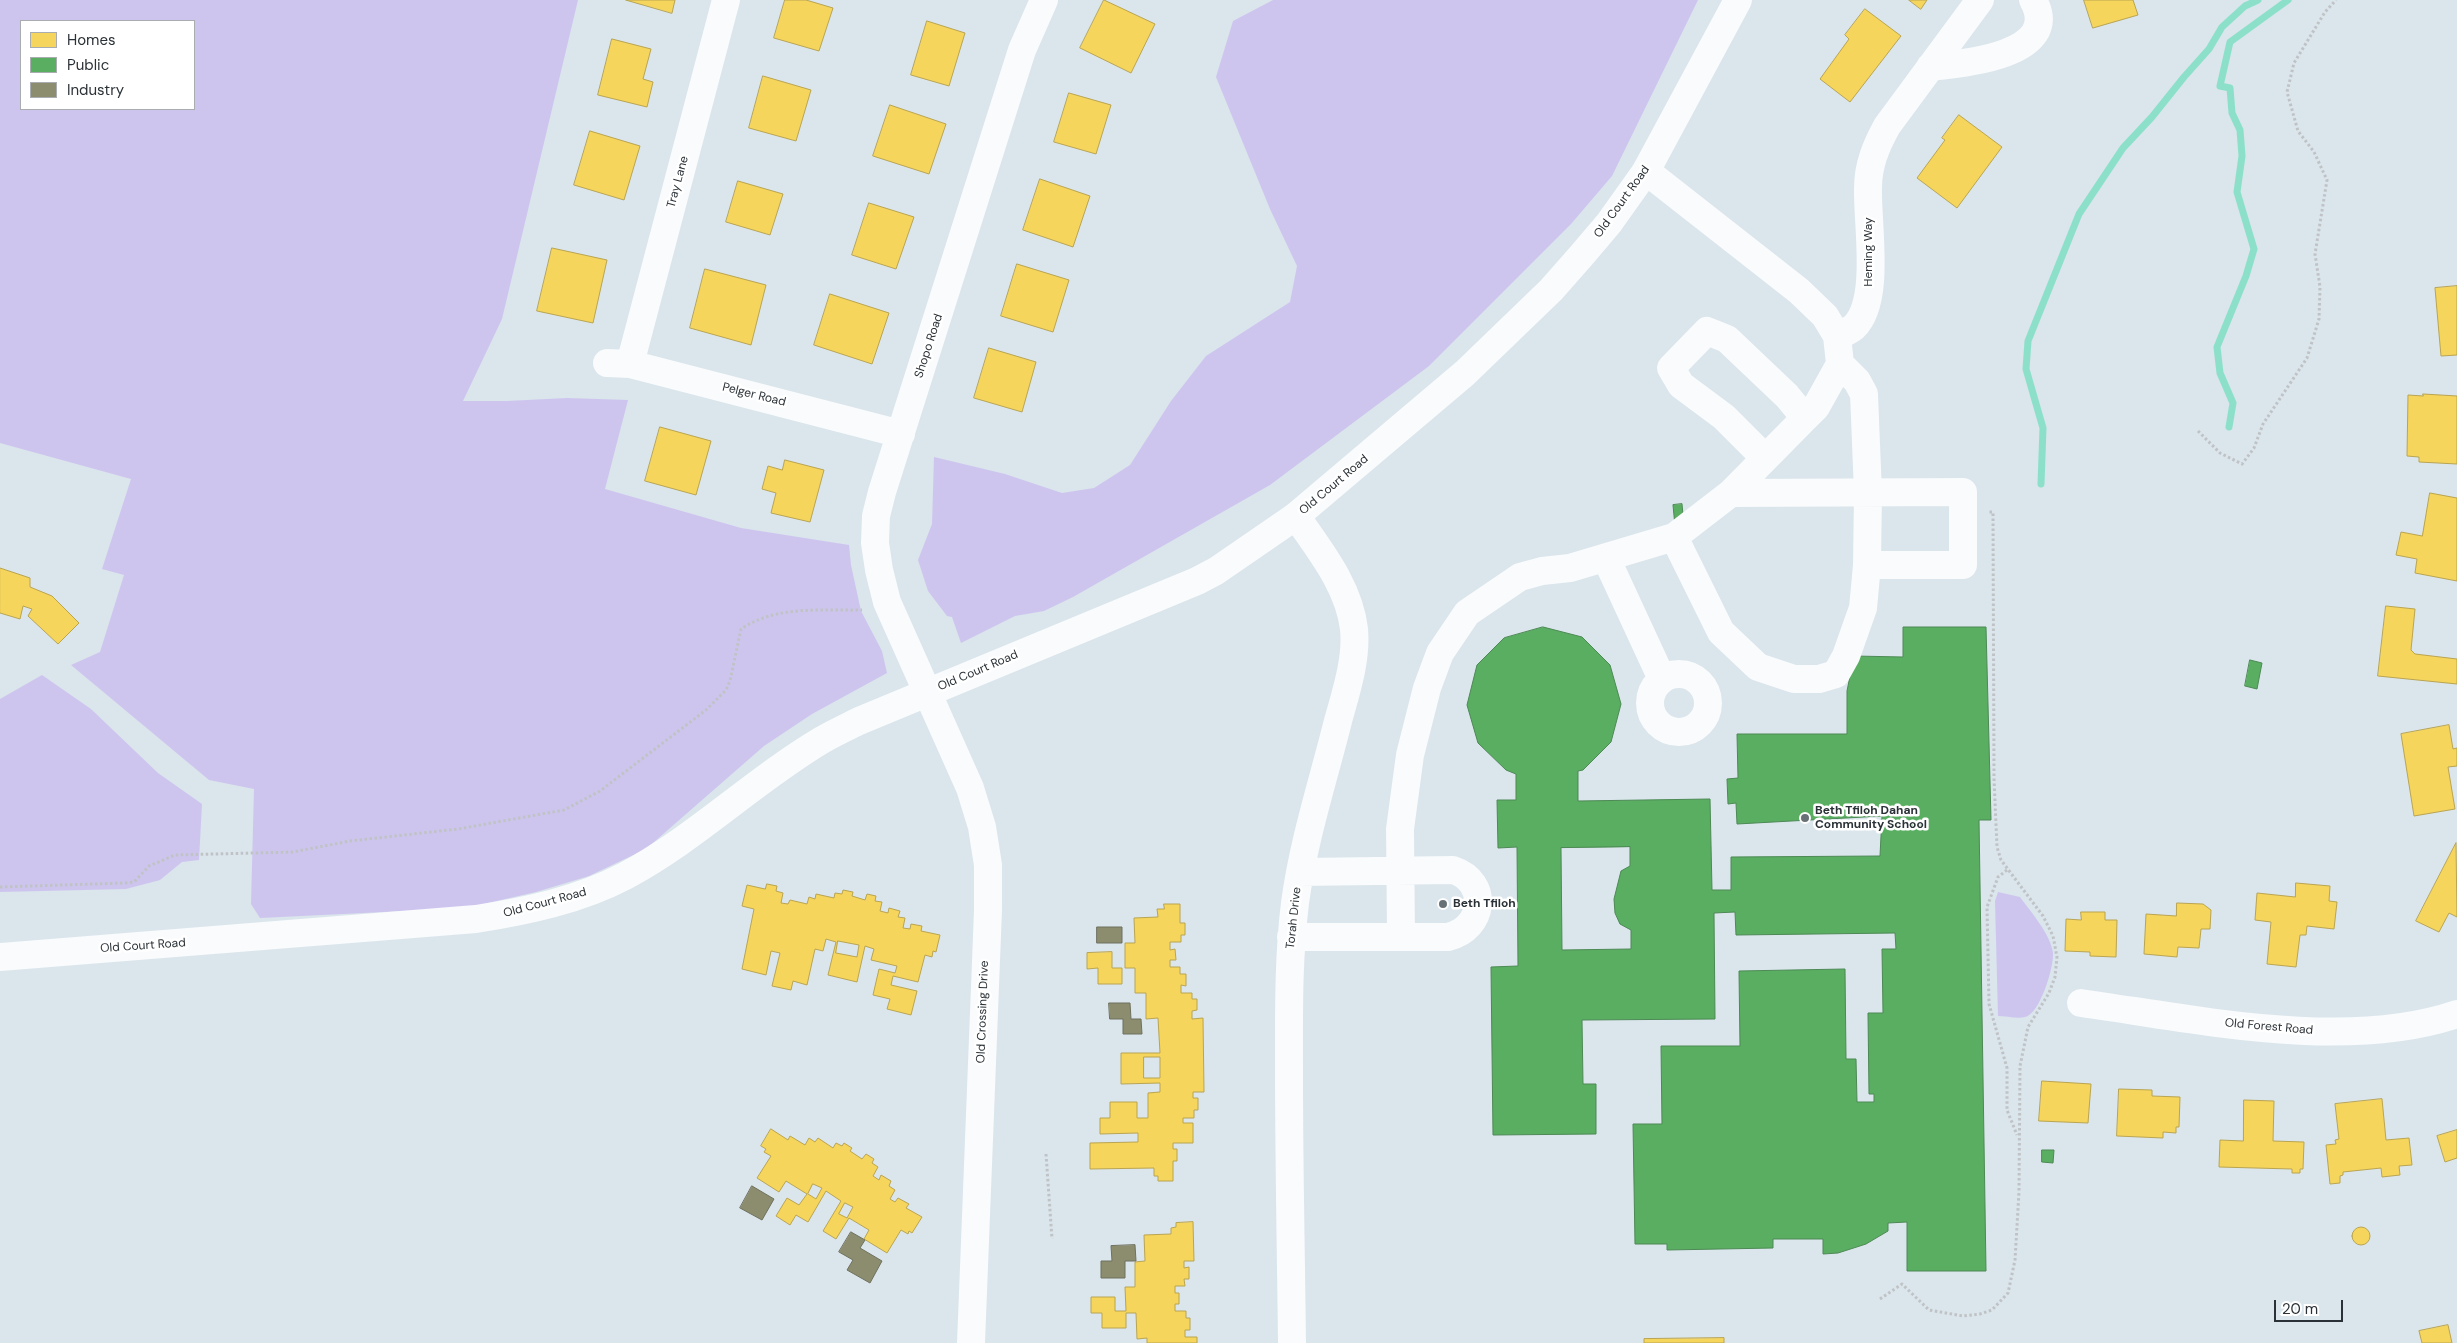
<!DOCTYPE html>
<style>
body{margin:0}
#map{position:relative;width:2457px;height:1343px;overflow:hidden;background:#dae5ec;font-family:"DM Sans",sans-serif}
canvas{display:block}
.legend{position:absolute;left:20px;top:20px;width:175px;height:90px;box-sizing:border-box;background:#fff;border:1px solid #aaadaf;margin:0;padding:6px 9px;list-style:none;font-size:15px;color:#2b3237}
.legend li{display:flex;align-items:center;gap:10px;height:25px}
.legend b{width:25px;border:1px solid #aaadaf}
.scale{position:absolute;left:2274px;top:1300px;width:69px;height:22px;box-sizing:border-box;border:2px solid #2b3237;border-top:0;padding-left:6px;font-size:15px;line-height:18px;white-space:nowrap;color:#2b3237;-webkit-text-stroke:4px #fff;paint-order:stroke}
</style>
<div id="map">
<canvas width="2457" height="1343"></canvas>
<ul class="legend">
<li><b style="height:14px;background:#f6d55c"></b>Homes</li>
<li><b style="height:14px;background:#5aae61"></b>Public</li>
<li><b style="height:14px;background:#8c8c6e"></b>Industry</li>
</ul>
<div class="scale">20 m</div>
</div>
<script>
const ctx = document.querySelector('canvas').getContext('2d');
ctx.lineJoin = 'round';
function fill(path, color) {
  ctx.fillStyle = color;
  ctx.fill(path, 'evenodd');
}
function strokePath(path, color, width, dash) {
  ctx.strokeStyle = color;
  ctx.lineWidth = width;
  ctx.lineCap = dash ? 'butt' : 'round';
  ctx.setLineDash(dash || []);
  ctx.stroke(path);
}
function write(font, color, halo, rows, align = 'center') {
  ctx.font = font + ' "DM Sans",sans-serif';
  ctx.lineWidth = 5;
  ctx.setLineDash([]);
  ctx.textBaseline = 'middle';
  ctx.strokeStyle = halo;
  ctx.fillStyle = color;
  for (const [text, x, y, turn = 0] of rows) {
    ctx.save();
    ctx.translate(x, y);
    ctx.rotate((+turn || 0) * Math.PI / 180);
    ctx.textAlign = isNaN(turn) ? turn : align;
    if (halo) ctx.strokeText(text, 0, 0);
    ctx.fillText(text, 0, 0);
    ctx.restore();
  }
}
const green = new Path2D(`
 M 0,0 L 578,0 L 502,319 L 463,401 L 507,401 L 567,398 L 628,400 L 605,489 L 741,528 L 849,545 L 851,565 L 861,611 L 882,651 L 887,673 L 812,714 L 764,746 L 646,849 L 589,876 L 536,892 L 466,908 L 260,918 L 251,904 L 254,789 L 209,780 L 71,665 L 100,652 L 124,575 L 102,569 L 131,479 L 0,443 ZM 21,21 L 194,21 L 194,109 L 21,109 Z
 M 1273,0 L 1698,0 L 1612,176 L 1571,224 L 1429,366 L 1270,485 L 1073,597 L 1044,611 L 1015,616 L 961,643 L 952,617 L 947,616 L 928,591 L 918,560 L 932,524 L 934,457 L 1005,474 L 1062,493 L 1094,488 L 1130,465 L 1171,401 L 1206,356 L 1290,302 L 1297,266 L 1270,209 L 1216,77 L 1233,21 Z
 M 42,675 L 91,709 L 158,773 L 202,804 L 199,860 L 182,862 L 160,880 L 126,889 L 0,892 L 0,699 Z
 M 1998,892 L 2020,897 C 2031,912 2051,935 2053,953 C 2054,967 2040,1014 2025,1017 C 2017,1019 2006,1016 1998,1016 L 1995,901 Z`);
const homes = new Path2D(`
 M 626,0 L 675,0 L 672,13 Z
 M 785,0 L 806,0 L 833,8 L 819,51 L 774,38 Z
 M 1104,0 L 1155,24 L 1131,73 L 1080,48 Z
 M 1909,0 L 1927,0 L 1921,9 Z
 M 2084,0 L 2133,0 L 2138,15 L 2093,28 Z
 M 1865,9 L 1901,36 L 1850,102 L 1820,79 L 1849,39 L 1845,35 Z
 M 927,21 L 965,33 L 949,86 L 911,75 Z
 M 612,39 L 651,49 L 643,79 L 653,82 L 647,107 L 598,95 Z
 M 763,76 L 811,90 L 796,141 L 749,128 Z
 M 1069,93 L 1111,105 L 1096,154 L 1054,142 Z
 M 890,105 L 946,124 L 929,174 L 873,156 Z
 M 1959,115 L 2002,147 L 1957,208 L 1917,178 L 1945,140 L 1942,138 Z
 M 590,131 L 640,146 L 624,200 L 574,185 Z
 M 1040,179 L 1090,196 L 1073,247 L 1023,230 Z
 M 738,181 L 783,194 L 770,235 L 726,222 Z
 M 869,203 L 914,217 L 896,269 L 852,255 Z
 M 552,248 L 607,260 L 593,323 L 537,311 Z
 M 1017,264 L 1069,280 L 1053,332 L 1001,316 Z
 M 705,269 L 766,285 L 751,345 L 690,328 Z
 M 2457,286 L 2457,355 L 2441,356 L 2435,288 Z
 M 830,294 L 889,313 L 872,364 L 814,345 Z
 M 989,348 L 1036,362 L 1022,412 L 974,398 Z
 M 2423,394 L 2457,396 L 2457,464 L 2419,462 L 2419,457 L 2407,456 L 2408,395 L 2423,396 Z
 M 660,427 L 711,441 L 696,495 L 645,481 Z
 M 785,460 L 824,470 L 810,522 L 771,513 L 776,493 L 762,489 L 768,466 L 782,470 Z
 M 2430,493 L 2457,498 L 2457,581 L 2415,573 L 2417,559 L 2396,555 L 2401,532 L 2422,536 Z
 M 0,568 L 30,578 L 30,587 L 52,596 L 79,623 L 58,644 L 28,616 L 32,609 L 23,606 L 20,619 L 0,613 Z
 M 2386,606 L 2415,609 L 2411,650 L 2415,654 L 2457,659 L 2457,684 L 2378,676 Z
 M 2449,725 L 2453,749 L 2457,748 L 2457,766 L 2448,767 L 2455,809 L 2414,816 L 2401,734 Z
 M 2456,843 L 2457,917 L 2449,913 L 2439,932 L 2416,921 Z
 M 2296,883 L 2330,886 L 2329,901 L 2337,902 L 2334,929 L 2307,926 L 2306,935 L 2300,935 L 2296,967 L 2267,964 L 2271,922 L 2255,920 L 2257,893 L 2295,897 Z
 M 767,884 L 777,886 L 776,891 L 783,893 L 781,903 L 788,904 L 790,900 L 807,904 L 809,897 L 815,899 L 816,894 L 834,898 L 835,893 L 842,894 L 843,890 L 853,892 L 852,896 L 865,900 L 867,894 L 876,896 L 875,901 L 882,902 L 880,911 L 888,913 L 889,908 L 900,911 L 898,917 L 905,918 L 903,928 L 910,929 L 911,924 L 922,926 L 921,931 L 940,935 L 936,952 L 933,951 L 932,957 L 925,955 L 918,982 L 893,976 L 891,985 L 917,991 L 911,1015 L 887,1009 L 890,999 L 873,995 L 879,969 L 895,973 L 897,966 L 871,960 L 874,949 L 865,946 L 857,982 L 828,975 L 836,942 L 826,939 L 823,951 L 815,949 L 807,985 L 793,981 L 791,990 L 772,986 L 780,953 L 771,951 L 766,975 L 742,969 L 754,909 L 742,906 L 747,885 L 765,889 ZM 838,941 L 859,945 L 857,957 L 836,953 Z
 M 2177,903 L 2203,904 L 2211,910 L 2210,929 L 2201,929 L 2199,948 L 2178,947 L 2177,957 L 2144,954 L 2146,914 L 2176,916 Z
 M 1164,904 L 1180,904 L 1180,923 L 1185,923 L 1185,935 L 1181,935 L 1181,942 L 1170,942 L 1170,950 L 1175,949 L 1176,960 L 1170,960 L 1170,967 L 1180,967 L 1180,974 L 1186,974 L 1186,986 L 1181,985 L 1181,993 L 1192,993 L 1192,999 L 1197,999 L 1197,1010 L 1192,1011 L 1192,1019 L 1203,1018 L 1204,1092 L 1193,1092 L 1193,1098 L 1198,1098 L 1198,1110 L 1194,1110 L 1194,1118 L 1183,1118 L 1183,1123 L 1193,1123 L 1193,1143 L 1173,1143 L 1173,1149 L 1177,1149 L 1177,1161 L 1173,1161 L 1173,1181 L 1158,1181 L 1158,1176 L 1154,1176 L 1154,1168 L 1090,1169 L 1090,1143 L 1138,1142 L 1138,1133 L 1100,1134 L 1100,1118 L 1110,1118 L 1110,1102 L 1137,1102 L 1137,1118 L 1148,1118 L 1148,1093 L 1160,1092 L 1160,1083 L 1121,1084 L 1121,1053 L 1160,1053 L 1158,1018 L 1146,1019 L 1146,993 L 1135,993 L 1135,968 L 1125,968 L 1125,943 L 1135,943 L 1134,918 L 1158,917 L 1157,909 L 1164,909 ZM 1144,1057 L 1160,1057 L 1160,1078 L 1144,1078 Z
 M 2081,912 L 2105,912 L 2105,920 L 2117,920 L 2116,957 L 2090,956 L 2090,952 L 2065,951 L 2066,919 L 2081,920 Z
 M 1112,952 L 1112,968 L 1122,968 L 1122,984 L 1098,984 L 1098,968 L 1087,969 L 1087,953 Z
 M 2042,1081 L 2091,1084 L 2088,1123 L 2039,1121 Z
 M 2119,1089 L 2152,1090 L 2152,1096 L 2180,1097 L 2179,1127 L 2176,1127 L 2176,1133 L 2163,1132 L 2163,1138 L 2117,1136 Z
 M 2382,1099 L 2386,1140 L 2409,1138 L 2412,1165 L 2399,1166 L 2400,1175 L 2382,1177 L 2381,1168 L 2343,1172 L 2343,1175 L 2340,1176 L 2340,1183 L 2330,1184 L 2326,1145 L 2336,1144 L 2335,1140 L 2339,1139 L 2335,1104 Z
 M 2244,1100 L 2274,1101 L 2273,1141 L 2304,1142 L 2303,1169 L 2300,1169 L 2300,1173 L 2292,1173 L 2292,1169 L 2219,1167 L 2220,1140 L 2243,1141 Z
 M 771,1129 L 788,1140 L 790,1136 L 805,1145 L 809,1138 L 815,1142 L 818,1138 L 833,1148 L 836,1143 L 842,1146 L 844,1143 L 852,1148 L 850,1151 L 862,1159 L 866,1154 L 874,1159 L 872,1163 L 878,1167 L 873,1176 L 879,1180 L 881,1175 L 891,1181 L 889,1186 L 895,1190 L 890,1199 L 895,1202 L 898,1198 L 909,1204 L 906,1208 L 922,1217 L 912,1233 L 909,1231 L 908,1234 L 901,1230 L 887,1253 L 864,1239 L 869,1230 L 849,1218 L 836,1239 L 823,1231 L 841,1201 L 826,1191 L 808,1222 L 796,1215 L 790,1225 L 776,1216 L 787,1198 L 799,1205 L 807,1194 L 786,1181 L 779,1192 L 757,1178 L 771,1156 L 764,1152 L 766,1149 L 761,1146 ZM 813,1184 L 822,1188 L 816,1199 L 808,1194 ZM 845,1203 L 853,1207 L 847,1218 L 839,1214 Z
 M 2457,1130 L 2457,1158 L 2445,1162 L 2437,1136 Z
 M 1193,1222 L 1194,1261 L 1184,1261 L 1184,1268 L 1189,1267 L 1189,1279 L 1184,1279 L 1185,1286 L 1175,1286 L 1175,1293 L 1179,1293 L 1179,1304 L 1175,1304 L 1175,1311 L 1186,1311 L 1186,1318 L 1190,1318 L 1190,1330 L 1185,1330 L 1185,1337 L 1197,1337 L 1197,1343 L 1147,1343 L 1147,1338 L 1137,1339 L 1136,1313 L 1126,1313 L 1126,1328 L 1102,1328 L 1102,1313 L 1091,1313 L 1091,1297 L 1115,1297 L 1115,1311 L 1126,1311 L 1125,1287 L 1135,1287 L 1135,1262 L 1145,1261 L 1144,1235 L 1171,1234 L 1171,1228 L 1176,1227 L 1176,1223 Z
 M2352 1236a9 9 0 1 1 18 0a9 9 0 1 1-18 0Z
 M 2448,1325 L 2452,1343 L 2422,1343 L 2419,1331 Z
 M 1724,1338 L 1724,1343 L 1644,1343 L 1644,1339 Z`);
const public = new Path2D(`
 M 1682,504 L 1684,526 L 1675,526 L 1673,505 Z
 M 1543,627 L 1582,637 L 1610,665 L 1621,704 L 1611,742 L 1583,770 L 1578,771 L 1578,801 L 1710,799 L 1712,890 L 1731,890 L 1731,857 L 1880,856 L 1882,816 L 1737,824 L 1736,803 L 1728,804 L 1727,779 L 1738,778 L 1737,734 L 1847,734 L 1847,691 L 1854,656 L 1903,657 L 1903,627 L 1986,627 L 1991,820 L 1979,820 L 1986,1271 L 1907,1271 L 1907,1222 L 1888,1223 L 1888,1231 L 1866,1244 L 1838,1253 L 1823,1254 L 1823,1239 L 1773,1239 L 1773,1248 L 1667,1250 L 1667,1244 L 1635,1244 L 1633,1124 L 1662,1124 L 1661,1046 L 1740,1046 L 1739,971 L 1845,969 L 1846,1059 L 1856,1059 L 1857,1102 L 1874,1102 L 1874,1094 L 1869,1094 L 1868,1013 L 1883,1013 L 1882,949 L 1896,949 L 1895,933 L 1736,935 L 1735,912 L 1714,913 L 1715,1019 L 1582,1020 L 1583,1084 L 1596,1084 L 1596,1134 L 1493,1135 L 1491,967 L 1518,966 L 1517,847 L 1498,848 L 1497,800 L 1516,800 L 1516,774 L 1506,770 L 1478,743 L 1467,705 L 1477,665 L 1504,638 ZM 1630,847 L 1630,866 L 1621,871 L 1614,899 L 1615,913 L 1620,924 L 1631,930 L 1631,949 L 1562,950 L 1561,848 Z
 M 2250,660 L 2262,663 L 2257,689 L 2245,686 Z
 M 2042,1150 L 2054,1150 L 2053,1163 L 2042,1162 Z`);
const industry = new Path2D(`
 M 1097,927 L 1122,927 L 1122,943 L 1097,943 Z
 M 1109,1003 L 1130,1003 L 1131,1019 L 1141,1019 L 1142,1034 L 1123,1034 L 1123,1019 L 1110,1019 Z
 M 752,1186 L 774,1199 L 762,1220 L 740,1208 Z
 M 851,1232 L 865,1240 L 860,1248 L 882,1261 L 870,1283 L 847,1270 L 853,1260 L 839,1252 Z
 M 1135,1245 L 1136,1261 L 1125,1261 L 1125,1278 L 1101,1278 L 1101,1261 L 1112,1261 L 1111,1246 Z`);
const stream = new Path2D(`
 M 2229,427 L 2233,403 L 2220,373 L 2217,347 L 2246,276 L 2254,249 L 2237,192 L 2242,156 L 2240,130 L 2232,113 L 2230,88 L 2220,86 L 2230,42 L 2288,0
 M 2041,484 L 2043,428 L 2026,369 L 2028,341 L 2079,214 L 2123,148 L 2152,117 L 2184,77 L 2209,49 L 2222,27 L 2245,6 L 2258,0`);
const path = new Path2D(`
 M 2198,431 L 2220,453 L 2242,464 L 2254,448 L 2263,424 L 2307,358 L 2319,319 L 2320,287 L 2315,254 L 2327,180 L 2314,152 L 2298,131 L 2287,92 L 2294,63 L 2325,12 L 2336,0
 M 2007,870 L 1998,877 L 1987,907 L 1989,1004 L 2007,1068 L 2007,1110 L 2017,1135
 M 0,887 L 125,883 L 134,882 L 149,866 L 175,855 L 293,852 L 350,841 L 458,829 L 564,810 L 600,791 L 706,710 L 726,690 L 730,681 L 741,629 C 777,605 820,611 862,610
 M 1046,1154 L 1052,1239
 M 1880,1299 L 1902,1284 L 1929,1310 L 1963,1316 L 1980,1314 L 1992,1310 L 2008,1293 L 2015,1260 L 2019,1192 L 2020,1066 L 2028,1027 L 2049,993 L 2055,977 L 2057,957 L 2053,936 L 2043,916 L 2001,860 L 1997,847 L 1994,779 L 1993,512 L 1988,512`);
const minor = new Path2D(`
 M 1930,67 C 1962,64 2064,55 2033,0
 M 1837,336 C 1842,334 1849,331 1854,327 C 1881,301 1867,225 1868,188 C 1868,165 1876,146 1887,126 L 1980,0
 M 607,363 L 630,364 L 901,434
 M 630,364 L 726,0
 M 1765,458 L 1724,417 L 1681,385 L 1671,368 L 1707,331 L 1727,339 L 1787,396 L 1805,418
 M 1731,493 L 1963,492 L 1963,565 L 1867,565
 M 1674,537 L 1721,632 L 1758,667 L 1794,679 L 1819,679 L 1836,674 L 1846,656 L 1863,608 L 1867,565 L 1868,493 L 1864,394 L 1857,381 L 1840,364
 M 1606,558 L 1662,679
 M1650 703a29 29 0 1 1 58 0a29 29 0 1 1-58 0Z
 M 1291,937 L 1448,937 C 1484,929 1490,882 1453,870 L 1300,872
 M 1401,937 L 1400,829 L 1410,755 L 1427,688 L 1440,653 L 1467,613 L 1520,577 L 1542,571 L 1570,568 L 1674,537 L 1731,493 L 1805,418 L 1816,407 L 1840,364 L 1837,336 L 1825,316 L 1799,291 L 1646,171
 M 2081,1003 C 2195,1019 2346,1052 2457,1014
 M 971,1343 L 988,910 L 988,865 L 982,827 L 970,788 L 887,602 L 879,570 L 875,543 L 876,516 L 882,492 L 1022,50 L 1044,0
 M 1292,1343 C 1291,1253 1289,1164 1289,1074 C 1289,1017 1288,960 1295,903 C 1303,842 1323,781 1338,721 C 1346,692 1357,659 1354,629 C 1349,586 1320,551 1296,516`);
const major = new Path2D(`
 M 0,957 L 476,919 C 527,911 579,900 625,876 C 696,838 753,781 822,740 C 834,733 847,727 859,721 L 1197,581 L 1216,571 L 1296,516 L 1465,373 L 1551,290 L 1581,256 L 1609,223 L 1646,171 L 1738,0`);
const markers = [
 [1805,818,5,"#687176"],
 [1443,904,5,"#687176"]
];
const streetNames = [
 ["Tray Lane",678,182,-75],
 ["Old Court Road",1622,202,-54],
 ["Heming Way",1869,252,-90],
 ["Shopo Road",929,346,-72],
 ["Pelger Road",754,395,14],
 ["Old Court Road",1334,485,-40],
 ["Old Court Road",978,671,-23],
 ["Old Court Road",545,903,-15],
 ["Torah Drive",1294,918,-84],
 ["Old Court Road",143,946,-4],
 ["Old Crossing Drive",983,1012,-88],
 ["Old Forest Road",2269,1027,5]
];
const poiNames = [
 ["Beth Tfiloh Dahan",1815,811],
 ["Community School",1815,825],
 ["Beth Tfiloh",1453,904]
];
fill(green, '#cec5ef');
fill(homes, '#f6d55c');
strokePath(homes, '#b9a451', 1);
fill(public, '#5aae61');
strokePath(public, '#4c8954', 1);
fill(industry, '#8c8c6e');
strokePath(industry, '#6f715e', 1);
strokePath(stream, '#8ce0ca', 7);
strokePath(path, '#c0c3c6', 3, [2.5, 2.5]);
strokePath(minor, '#f9fbfc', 28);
strokePath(major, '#f9fbfc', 28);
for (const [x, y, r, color] of markers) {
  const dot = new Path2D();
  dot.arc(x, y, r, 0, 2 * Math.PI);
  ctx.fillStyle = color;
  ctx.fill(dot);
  strokePath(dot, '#fff', 2);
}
write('12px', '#2b3237', '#fff', streetNames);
write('bold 12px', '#2b3237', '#fff', poiNames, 'left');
</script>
